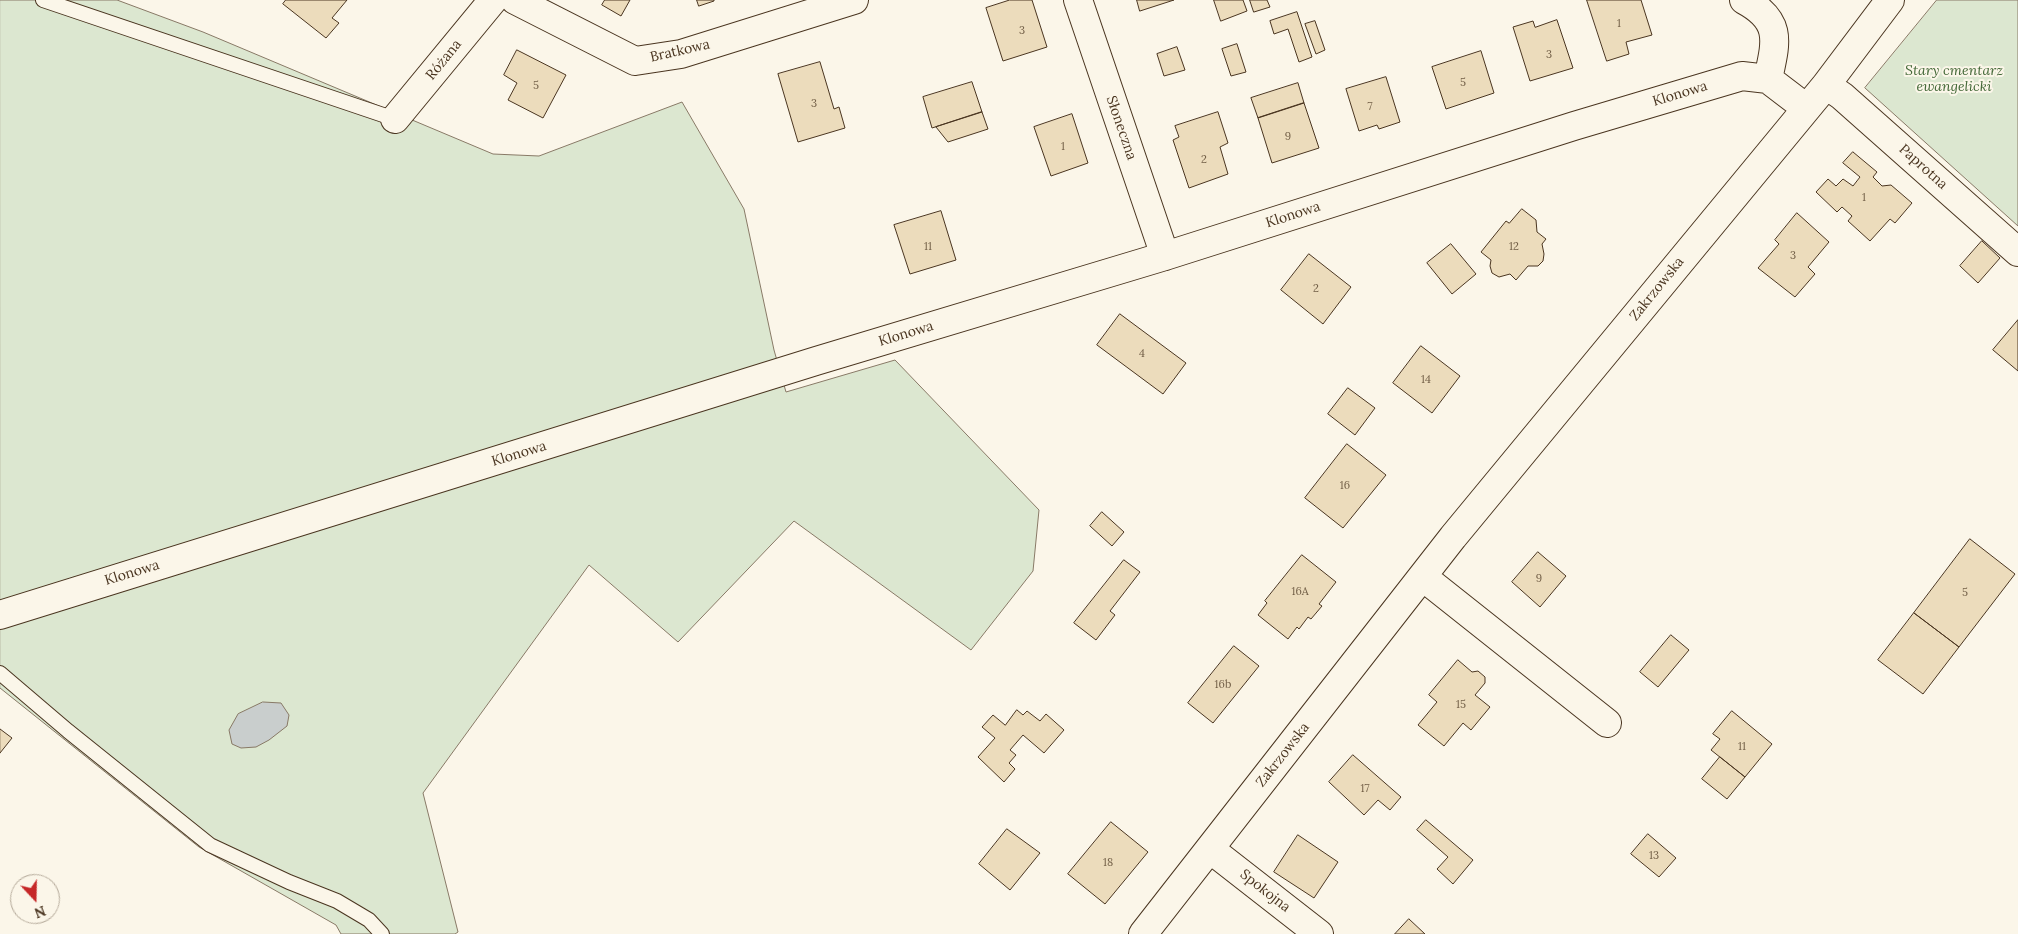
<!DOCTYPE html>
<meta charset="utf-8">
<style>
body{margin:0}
#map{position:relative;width:2018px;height:934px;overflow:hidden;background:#fbf6e9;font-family:Lora,serif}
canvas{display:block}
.north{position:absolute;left:10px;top:874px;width:50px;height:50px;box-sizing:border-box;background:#fbf6e9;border:1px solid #b4a999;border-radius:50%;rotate:159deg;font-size:14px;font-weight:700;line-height:20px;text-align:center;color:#4a3520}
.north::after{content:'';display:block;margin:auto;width:18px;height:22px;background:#c62828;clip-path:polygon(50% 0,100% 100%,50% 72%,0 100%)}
</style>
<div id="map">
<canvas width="2018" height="934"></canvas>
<div class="north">N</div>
</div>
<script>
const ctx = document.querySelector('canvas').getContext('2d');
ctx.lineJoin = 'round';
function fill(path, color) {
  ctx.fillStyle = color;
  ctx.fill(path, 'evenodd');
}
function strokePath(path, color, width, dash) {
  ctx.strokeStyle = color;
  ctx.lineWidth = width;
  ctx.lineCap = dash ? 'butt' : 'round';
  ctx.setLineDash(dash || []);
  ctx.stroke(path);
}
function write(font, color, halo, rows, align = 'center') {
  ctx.font = font + ' Lora,serif';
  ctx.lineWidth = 4;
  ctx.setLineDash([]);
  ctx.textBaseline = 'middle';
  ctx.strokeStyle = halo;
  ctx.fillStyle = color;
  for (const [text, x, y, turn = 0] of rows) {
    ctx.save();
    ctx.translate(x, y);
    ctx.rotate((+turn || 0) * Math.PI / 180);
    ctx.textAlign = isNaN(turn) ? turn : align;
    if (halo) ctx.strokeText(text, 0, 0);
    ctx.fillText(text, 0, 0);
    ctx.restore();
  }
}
const green = new Path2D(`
 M 0,0 L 117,0 L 203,32 L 493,154 L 539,156 L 682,102 L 744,209 L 774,350 L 786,392 L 895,360 L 1039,510 L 1033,571 L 971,650 L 794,521 L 678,642 L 589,565 L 423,793 L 458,932 L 455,934 L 341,934 L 336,925 L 199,847 L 0,688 Z
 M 1937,0 L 2018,0 L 2018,226 L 1865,88 Z`);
const water = new Path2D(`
 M 263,702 L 281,703 L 289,715 L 287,726 L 269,740 L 256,747 L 241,748 L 232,744 L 229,730 L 238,714 Z`);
const building = new Path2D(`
 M 286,0 L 347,0 L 332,18 L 339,23 L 326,38 L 283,4 Z
 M 605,0 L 630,0 L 621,16 L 602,5 Z
 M 697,0 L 714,0 L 714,1 L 699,6 Z
 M 1010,0 L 1032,0 L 1047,47 L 1003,61 L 986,8 Z
 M 1137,0 L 1174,0 L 1140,11 Z
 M 1214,0 L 1243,0 L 1247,11 L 1221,21 Z
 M 1250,0 L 1267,0 L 1270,7 L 1254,12 Z
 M 1587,0 L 1641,0 L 1652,35 L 1626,42 L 1629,54 L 1607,61 Z
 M 1297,12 L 1312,57 L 1299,62 L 1288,29 L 1274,34 L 1270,21 Z
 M 1557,20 L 1573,68 L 1530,81 L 1513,27 L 1533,21 L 1535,27 Z
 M 1315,21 L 1325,50 L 1316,54 L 1305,24 Z
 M 1237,44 L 1246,72 L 1231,76 L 1222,49 Z
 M 1177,47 L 1185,70 L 1164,76 L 1157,54 Z
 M 517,50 L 566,75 L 543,118 L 508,100 L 517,83 L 504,75 Z
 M 1481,51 L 1494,93 L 1446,109 L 1432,67 Z
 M 820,62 L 834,109 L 839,107 L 845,128 L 798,142 L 778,74 Z
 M 1386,77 L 1400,122 L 1379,129 L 1377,125 L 1359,131 L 1346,89 Z
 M 972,82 L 982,112 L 932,128 L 923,97 Z
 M 1298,83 L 1304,103 L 1258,118 L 1251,98 Z
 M 1304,103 L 1319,148 L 1272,163 L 1258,118 Z
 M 982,112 L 988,129 L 948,142 L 936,127 Z
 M 1218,112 L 1228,143 L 1220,147 L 1228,174 L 1189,188 L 1173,140 L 1179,137 L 1175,126 Z
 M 1072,114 L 1088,163 L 1051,176 L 1034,127 Z
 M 1853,152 L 1877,172 L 1873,177 L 1882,186 L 1891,185 L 1912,203 L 1895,223 L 1890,219 L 1870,241 L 1848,221 L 1852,216 L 1842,207 L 1837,212 L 1816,192 L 1828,179 L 1836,186 L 1843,179 L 1853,186 L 1860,177 L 1843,163 Z
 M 1522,209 L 1536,220 L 1537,232 L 1546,239 L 1542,244 L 1544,254 L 1543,261 L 1538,266 L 1528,266 L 1516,280 L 1510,274 L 1499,277 L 1492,273 L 1490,266 L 1491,260 L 1481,252 L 1506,221 L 1509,223 Z
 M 941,211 L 956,260 L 910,274 L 894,225 Z
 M 1797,213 L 1829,242 L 1808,267 L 1815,274 L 1795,297 L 1758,268 L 1779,244 L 1775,240 Z
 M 1982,241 L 2000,258 L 1978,283 L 1960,266 Z
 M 1451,244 L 1476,274 L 1452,294 L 1427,263 Z
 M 1309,254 L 1351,287 L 1323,324 L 1281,290 Z
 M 1120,314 L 1186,363 L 1163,394 L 1097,345 Z
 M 2018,320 L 2018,371 L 1993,350 Z
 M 1421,346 L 1460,376 L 1432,413 L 1393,383 Z
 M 1348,388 L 1375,408 L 1355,435 L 1328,414 Z
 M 1347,444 L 1386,475 L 1343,528 L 1305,498 Z
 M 1102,512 L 1124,532 L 1112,546 L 1090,526 Z
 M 1970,539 L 2015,574 L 1959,647 L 1914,613 Z
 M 1538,552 L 1566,576 L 1540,607 L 1512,582 Z
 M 1302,555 L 1336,582 L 1319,604 L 1322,606 L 1311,619 L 1308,617 L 1299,629 L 1297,627 L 1288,639 L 1258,615 L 1267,603 L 1265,601 Z
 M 1124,560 L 1140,572 L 1110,611 L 1115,615 L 1096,640 L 1074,623 Z
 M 1914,613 L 1959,647 L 1923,694 L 1878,660 Z
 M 1671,635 L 1689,650 L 1658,687 L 1640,672 Z
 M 1234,646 L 1259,666 L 1213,723 L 1188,703 Z
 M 1458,660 L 1472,672 L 1478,671 L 1485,677 L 1485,683 L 1475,695 L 1490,707 L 1471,730 L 1463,723 L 1444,746 L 1418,725 L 1437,702 L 1429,695 Z
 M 1017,710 L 1023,715 L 1027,711 L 1040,721 L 1046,714 L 1064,730 L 1044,753 L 1023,735 L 1010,750 L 1016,755 L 1009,763 L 1015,769 L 1004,782 L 978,757 L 995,738 L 982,727 L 993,715 L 1005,725 Z
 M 1732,711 L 1772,744 L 1745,777 L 1711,750 L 1720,739 L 1713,734 Z
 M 0,729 L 12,738 L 0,753 Z
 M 1353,755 L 1401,797 L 1390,810 L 1378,800 L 1364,815 L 1329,782 Z
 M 1720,757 L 1745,777 L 1727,799 L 1702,779 Z
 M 1426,820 L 1473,860 L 1453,884 L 1437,869 L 1448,857 L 1417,830 Z
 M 1111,822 L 1148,852 L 1105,904 L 1068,874 Z
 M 1007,829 L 1040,853 L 1010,890 L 979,864 Z
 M 1648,834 L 1676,858 L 1659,877 L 1631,854 Z
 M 1298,835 L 1338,862 L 1314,898 L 1274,872 Z
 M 1409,919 L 1425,934 L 1395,934 Z`);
const service = new Path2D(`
 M 43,0 L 395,119
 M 0,673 L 68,731 L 210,845 L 289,882 L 337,901 L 369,920 L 382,934`);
const minor = new Path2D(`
 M 515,0 L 635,61 L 681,54 L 854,0
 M 1078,0 L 1165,256
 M 1744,0 C 1783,21 1776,42 1768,79
 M 1826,85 L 1842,96 L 2018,252
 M 395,119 L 493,0
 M 1423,577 L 1607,723
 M 0,615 L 816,361 L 1165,256 L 1574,126 L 1742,76 L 1768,79 L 1806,108
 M 1210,849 L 1319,934
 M 1143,934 L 1453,537 L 1826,85 L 1890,0`);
const numberNames = [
 ["1",1619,24],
 ["3",1022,31],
 ["3",1549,55],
 ["5",1463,83],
 ["5",536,86],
 ["3",814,104],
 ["7",1370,107],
 ["9",1288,137],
 ["1",1063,147],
 ["2",1204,160],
 ["1",1864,198],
 ["11",928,247],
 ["12",1514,247],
 ["3",1793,256],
 ["2",1316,289],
 ["4",1142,354],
 ["14",1426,380],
 ["16",1345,486],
 ["9",1539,579],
 ["16A",1300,592],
 ["5",1965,593],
 ["16b",1223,685],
 ["15",1461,705],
 ["11",1742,747],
 ["17",1365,789],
 ["13",1654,856],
 ["18",1108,863]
];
const streetNames = [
 ["Bratkowa",680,51,-13],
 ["Różana",444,60,-51],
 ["Klonowa",1680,94,-17],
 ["Słoneczna",1121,128,71],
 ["Paprotna",1923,167,42],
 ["Klonowa",1293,215,-18],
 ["Zakrzowska",1657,289,-51],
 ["Klonowa",906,334,-17],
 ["Klonowa",519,454,-17],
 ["Klonowa",132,573,-17],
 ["Zakrzowska",1283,755,-52],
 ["Spokojna",1265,891,38]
];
const parkNames = [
 ["Stary cmentarz",1954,71],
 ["ewangelicki",1954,87]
];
fill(green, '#dce7d0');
strokePath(green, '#887966', 1);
fill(water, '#c9cecd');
strokePath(water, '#887966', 1);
fill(building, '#ecdcbc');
strokePath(building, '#4a3520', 1);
strokePath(service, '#4a3520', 16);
strokePath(minor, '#4a3520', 30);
strokePath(service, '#fbf6e9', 14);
strokePath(minor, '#fbf6e9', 28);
write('11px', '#725f47', null, numberNames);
write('14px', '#4a3520', '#fbf6e9', streetNames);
write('italic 14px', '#436837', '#fbf6e9', parkNames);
</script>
